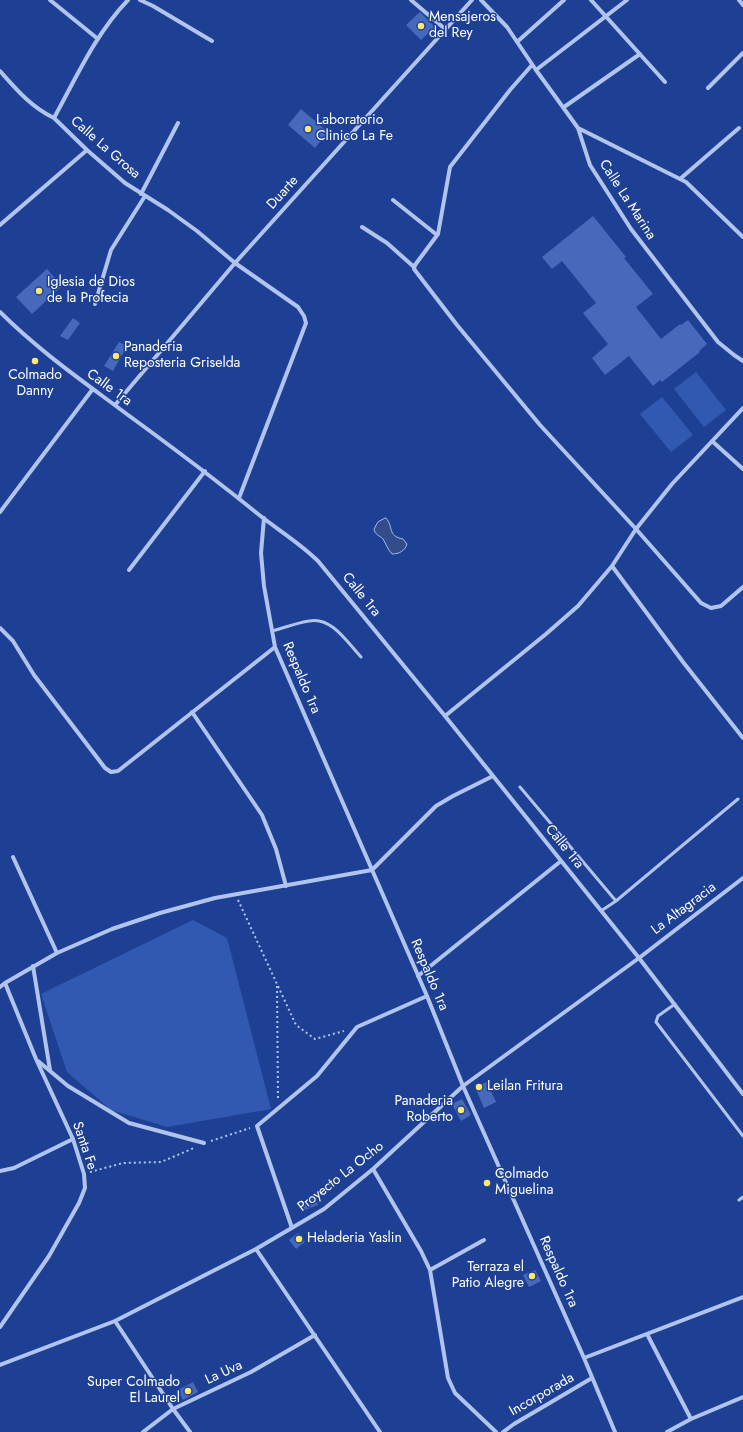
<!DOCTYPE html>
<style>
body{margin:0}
canvas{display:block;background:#1e4094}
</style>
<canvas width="743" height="1432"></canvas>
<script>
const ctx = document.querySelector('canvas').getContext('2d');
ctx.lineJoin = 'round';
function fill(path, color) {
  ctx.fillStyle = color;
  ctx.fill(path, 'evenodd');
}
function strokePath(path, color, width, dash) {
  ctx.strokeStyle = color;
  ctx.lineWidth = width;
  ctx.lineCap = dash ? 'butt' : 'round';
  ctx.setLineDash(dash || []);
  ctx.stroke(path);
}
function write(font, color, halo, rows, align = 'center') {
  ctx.font = font + ' Jost,sans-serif';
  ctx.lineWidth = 3;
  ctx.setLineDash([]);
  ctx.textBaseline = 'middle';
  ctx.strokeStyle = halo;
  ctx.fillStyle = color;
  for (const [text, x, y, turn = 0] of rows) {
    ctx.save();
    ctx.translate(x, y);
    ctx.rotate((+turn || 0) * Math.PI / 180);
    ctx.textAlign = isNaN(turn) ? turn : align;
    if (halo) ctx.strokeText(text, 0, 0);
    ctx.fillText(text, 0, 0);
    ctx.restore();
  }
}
const green = new Path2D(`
 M 696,372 L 726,410 L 704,427 L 674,389 Z
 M 662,397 L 693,435 L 671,452 L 640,414 Z
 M 193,920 L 227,938 L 271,1109 L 167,1127 L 111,1110 L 67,1072 L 41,994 Z`);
const water = new Path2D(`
 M 386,518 C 394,527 387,536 403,539 L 407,544 C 405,551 399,554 392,554 C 388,550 386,544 383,539 C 379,535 375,535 374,529 L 378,522 Z`);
const building = new Path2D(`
 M 420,12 L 435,27 L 421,40 L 406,25 Z
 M 301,109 L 328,132 L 315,148 L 288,125 Z
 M 593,216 L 626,257 L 624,258 L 653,294 L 636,307 L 661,339 L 680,324 L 681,325 L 688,320 L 707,344 L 699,351 L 700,352 L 662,382 L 660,380 L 653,386 L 629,356 L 605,375 L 592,358 L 608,344 L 583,313 L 596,303 L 562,261 L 552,269 L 542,257 Z
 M 47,269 L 62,286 L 32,314 L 16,297 Z
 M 73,318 L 80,323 L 68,340 L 60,336 Z
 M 119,342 L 127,346 L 113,371 L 104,366 Z
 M 487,1082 L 496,1102 L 484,1108 L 475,1087 Z
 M 462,1099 L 471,1115 L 461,1121 L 452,1104 Z
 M 315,1196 L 318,1205 L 302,1211 L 299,1202 Z
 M 298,1233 L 305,1242 L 296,1249 L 289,1240 Z
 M 535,1270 L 541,1281 L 529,1287 L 523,1275 Z
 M 193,1382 L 198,1392 L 183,1400 L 178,1390 Z`);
const path = new Path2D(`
 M 238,900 L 296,1025 L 315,1039 L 344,1031
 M 277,986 L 278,1100
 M 211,1141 L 250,1128
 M 90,1172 L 123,1163 L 161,1162 L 194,1148`);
const lane = new Path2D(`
 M 272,631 C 284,628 296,623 309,621 C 331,616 347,642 361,657
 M 520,787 L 616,901 L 738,799
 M 601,911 L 616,901
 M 675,1004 L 658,1016 L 656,1022 L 743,1136
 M 739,1200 L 743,1197`);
const street = new Path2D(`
 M 50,0 L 98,39
 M 128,0 C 96,33 76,78 54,118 L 87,150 L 125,183 L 168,210 L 197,231 L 235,263 L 298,307 L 304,316 L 306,323 L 239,498
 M 140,0 L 153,6 L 212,41
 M 411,0 L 445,29
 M 481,0 L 507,27 L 536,70 L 578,128 L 590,165 L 631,229 L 718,342 L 734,355 L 743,361
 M 591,0 L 665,82
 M 739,0 L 743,5
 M 517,42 L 564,0
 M 532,65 L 510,90 L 450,167 L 438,234 L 415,265 L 414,269 L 457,325 L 540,425 L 636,529 L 701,603 L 711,608 L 721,606 L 743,587
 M 536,70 L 627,0
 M 0,71 C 16,89 31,107 54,118
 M 708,88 L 743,53
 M 564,107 L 640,54
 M 578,128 L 686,182 L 743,237
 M 680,179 L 739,128
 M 141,194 L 178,123
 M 393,200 L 437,235
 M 0,225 L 87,150
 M 362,227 L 387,243 L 414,267
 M 95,304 L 111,250 L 145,196
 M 0,312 C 39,351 84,382 128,415 C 172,447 216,480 258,514 C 278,530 300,543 318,561 L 445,716 L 639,958 L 743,1094
 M 115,405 L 235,263 L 472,0
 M 712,441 L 743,469
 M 0,512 L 92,390
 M 264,518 L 261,553 L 264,586 L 275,647 L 427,996 L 463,1086 L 584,1358 L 615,1432
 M 612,566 L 683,662 L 743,738
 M 129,570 L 205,471
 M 0,628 L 13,641 L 34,675 L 105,768 L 111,772 L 118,771 L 275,647
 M 192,712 L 262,815 L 276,849 L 286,886
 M 445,716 L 546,634 L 578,606 L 612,566 L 636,529 L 672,484 L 743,408
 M 13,857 L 57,953
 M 33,966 L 50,1070
 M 418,976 L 561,861
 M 0,987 L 5,983 L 57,953 L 112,929 L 160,913 L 215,898 L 372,870 L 436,806 L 453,796 L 493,776
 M 38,1061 L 68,1086 L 129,1123 L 204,1143
 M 373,1169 L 421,1251 L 430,1270 L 448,1378 L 455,1393 L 496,1432
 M 0,1171 L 14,1168 L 73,1139
 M 292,1228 L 257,1126 L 317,1076 L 357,1027 L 427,996
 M 256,1249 L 380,1432
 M 430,1270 L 484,1240
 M 115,1321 L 173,1409 L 190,1432
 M 0,1327 L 49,1256 L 79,1203 L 85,1188 L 84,1174 L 73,1139 L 36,1059 L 5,983
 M 647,1334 L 691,1419
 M 584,1358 L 743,1297
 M 0,1365 L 115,1321 L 256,1249 L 324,1209 L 373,1169 L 463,1086 L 639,958 L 743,878
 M 143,1432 L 173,1409 L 251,1372 L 315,1335
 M 503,1432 L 514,1424 L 592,1378
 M 667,1432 L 691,1419 L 743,1397`);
const markers = [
 [421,26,4,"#fde970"],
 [308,129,4,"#fde970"],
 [39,291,4,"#fde970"],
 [116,356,4,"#fde970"],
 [35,361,4,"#fde970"],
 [479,1087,4,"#fde970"],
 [461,1110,4,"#fde970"],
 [487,1183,4,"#fde970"],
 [299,1239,4,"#fde970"],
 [532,1276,4,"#fde970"],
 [188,1391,4,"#fde970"]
];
const poiNames = [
 ["Mensajeros",429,18],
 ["del Rey",429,34],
 ["Laboratorio",316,121],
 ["Clinico La Fe",316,137],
 ["Iglesia de Dios",47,283],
 ["de la Profecia",47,299],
 ["Panaderia",124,348],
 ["Reposteria Griselda",124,364],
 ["Colmado",35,376,"center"],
 ["Danny",35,392,"center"],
 ["Leilan Fritura",487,1087],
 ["Panaderia",453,1102,"right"],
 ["Roberto",453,1118,"right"],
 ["Colmado",495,1175],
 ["Miguelina",495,1191],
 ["Heladeria Yaslin",307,1239],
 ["Terraza el",524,1268,"right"],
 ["Patio Alegre",524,1284,"right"],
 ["Super Colmado",180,1383,"right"],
 ["El Laurel",180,1399,"right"]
];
const streetNames = [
 ["Calle La Grosa",105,148,41],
 ["Duarte",283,193,-48],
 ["Calle La Marina",627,200,57],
 ["Calle 1ra",109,388,36],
 ["Calle 1ra",361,595,51],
 ["Respaldo 1ra",301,678,67],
 ["Calle 1ra",564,847,51],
 ["La Altagracia",684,909,-37],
 ["Respaldo 1ra",429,975,67],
 ["Santa Fe",84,1146,71],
 ["Proyecto La Ocho",341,1177,-38],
 ["Respaldo 1ra",558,1272,66],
 ["La Uva",224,1373,-25],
 ["Incorporada",542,1395,-30]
];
fill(green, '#3259b2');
fill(water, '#334c8a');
strokePath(water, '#a4bcf0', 1);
fill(building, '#4669bb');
strokePath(path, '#b1c4ee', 2, [2, 3]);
strokePath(lane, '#b1c4ee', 3);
strokePath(street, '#b1c4ee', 4);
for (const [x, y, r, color] of markers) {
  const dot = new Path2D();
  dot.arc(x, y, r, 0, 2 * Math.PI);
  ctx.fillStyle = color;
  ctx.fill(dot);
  strokePath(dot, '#1e4094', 1.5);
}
write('14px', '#fff', '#1e4094', poiNames, 'left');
write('14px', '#fff', '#1e4094', streetNames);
</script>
